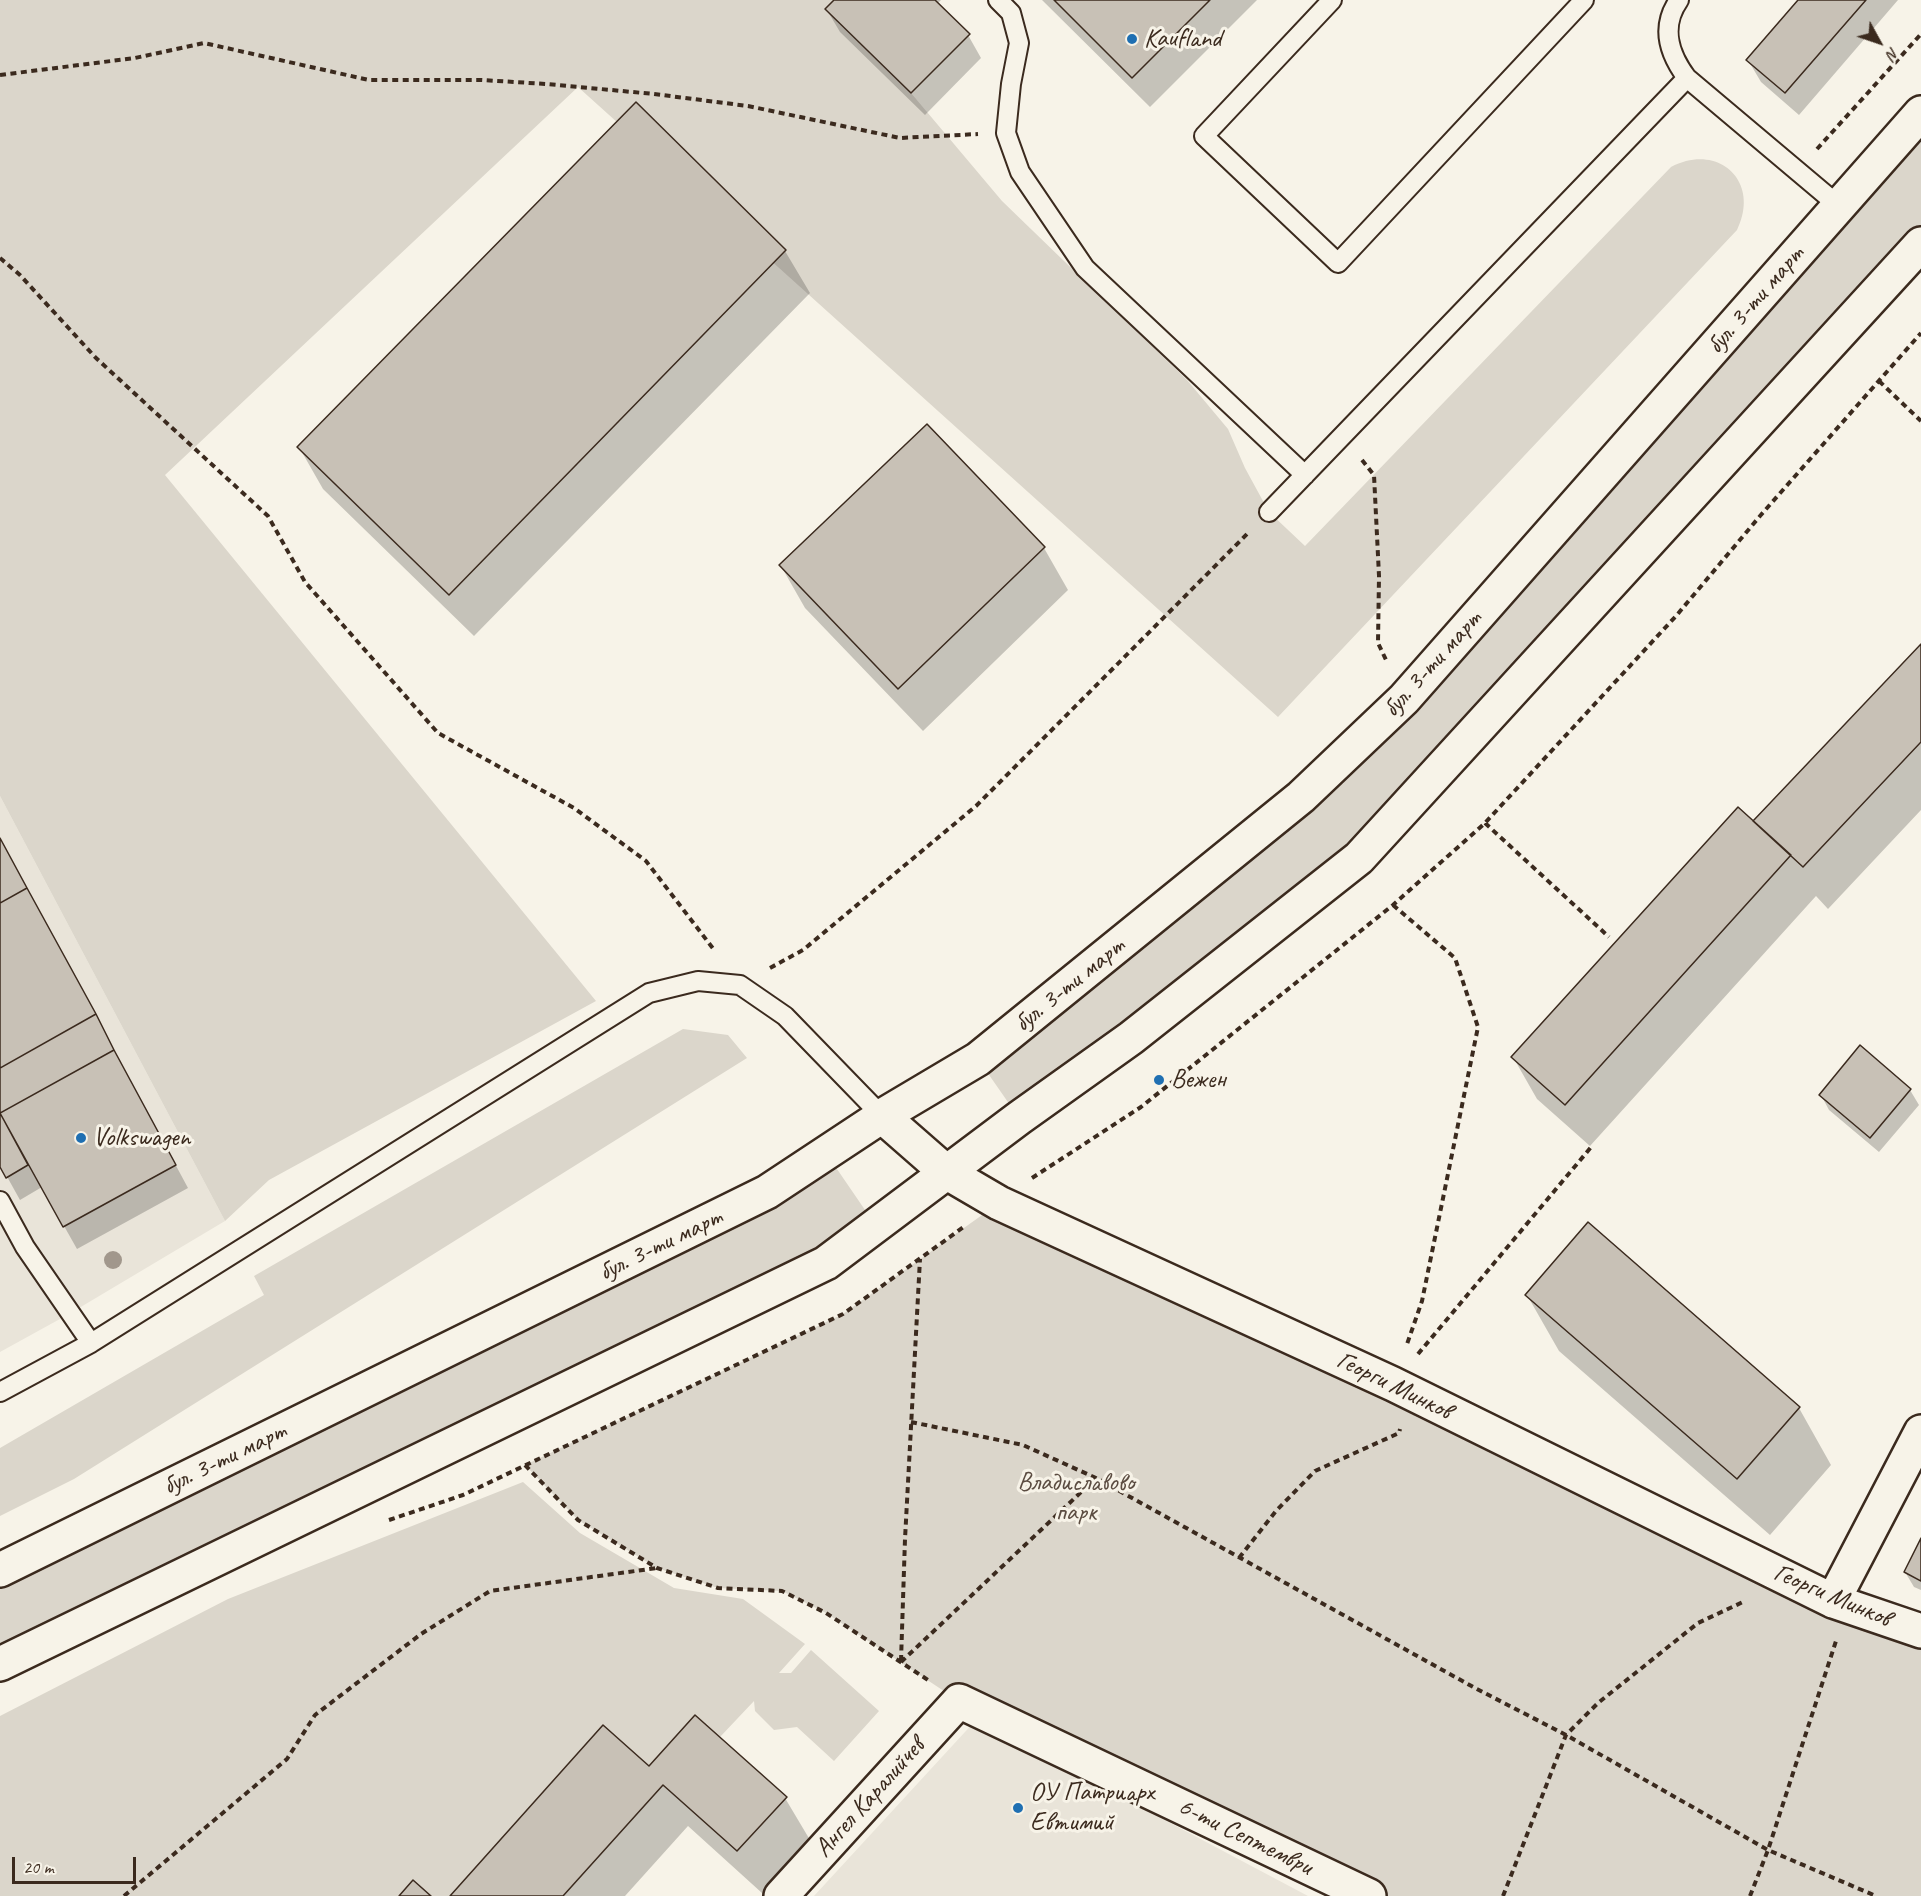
<!DOCTYPE html>
<meta charset="utf-8">
<style>
body{margin:0}
#map{position:relative;width:1921px;height:1896px;overflow:hidden;background:#f7f3e8;font-family:Caveat,sans-serif}
canvas{display:block}
.north{position:absolute;left:1849px;top:12px;width:60px;height:60px;-webkit-text-stroke:4px #f7f3e8;paint-order:stroke;rotate:130deg;font-size:16px;font-weight:700;line-height:24px;text-align:center;color:#3b2a1e}
.north::after{content:'';display:block;margin:auto;width:21px;height:27px;background:#3b2a1e;clip-path:polygon(50% 0,100% 100%,50% 72%,0 100%)}
.scale{position:absolute;left:12px;top:1857px;width:124px;height:27px;box-sizing:border-box;border:3px solid #3b2a1e;border-top:0;padding-left:8px;font-size:18px;line-height:21px;white-space:nowrap;color:#3b2a1e;-webkit-text-stroke:4px #f7f3e8;paint-order:stroke}
</style>
<div id="map">
<canvas width="1921" height="1896"></canvas>
<div class="north">N</div>
<div class="scale">20 m</div>
</div>
<script>
const ctx = document.querySelector('canvas').getContext('2d');
ctx.lineJoin = 'round';
function fill(path, color) {
  ctx.fillStyle = color;
  ctx.fill(path, 'evenodd');
}
function strokePath(path, color, width, dash) {
  ctx.strokeStyle = color;
  ctx.lineWidth = width;
  ctx.lineCap = dash ? 'butt' : 'round';
  ctx.setLineDash(dash || []);
  ctx.stroke(path);
}
function write(font, color, halo, rows, align = 'center') {
  ctx.font = font + ' Caveat,sans-serif';
  ctx.lineWidth = 6;
  ctx.setLineDash([]);
  ctx.textBaseline = 'middle';
  ctx.strokeStyle = halo;
  ctx.fillStyle = color;
  for (const [text, x, y, turn = 0] of rows) {
    ctx.save();
    ctx.translate(x, y);
    ctx.rotate((+turn || 0) * Math.PI / 180);
    ctx.textAlign = isNaN(turn) ? turn : align;
    if (halo) ctx.strokeText(text, 0, 0);
    ctx.fillText(text, 0, 0);
    ctx.restore();
  }
}
const built = new Path2D(`
 M 0,796 L 225,1221 L 69,1314 L 0,1352 Z
 M 976,1720 L 1308,1896 L 814,1896 Z`);
const green = new Path2D(`
 M 0,0 L 860,0 L 837,22 L 911,93 L 1002,201 L 1187,380 L 1228,429 L 1245,468 L 1269,512 L 1305,546 L 1671,167 C 1719,142 1761,182 1737,230 L 1278,717 L 578,87 L 165,475 L 596,1001 L 269,1180 L 225,1221 L 0,796 Z
 M 1921,113 L 1921,244 L 1359,858 L 1019,1118 L 978,1059 L 1301,797 Z
 M 683,1029 L 728,1035 L 747,1058 L 74,1479 L 0,1516 L 0,1448 L 264,1295 L 254,1276 Z
 M 826,1153 L 876,1226 L 0,1664 L 0,1569 Z
 M 999,1203 L 1921,1631 L 1921,1896 L 1368,1896 L 959,1701 L 826,1613 L 782,1591 L 718,1588 L 657,1568 L 578,1520 L 525,1465 L 843,1314 Z
 M 523,1482 L 580,1533 L 674,1588 L 743,1599 L 805,1644 L 779,1673 L 791,1673 L 811,1650 L 879,1711 L 834,1761 L 797,1727 L 774,1730 L 755,1711 L 754,1701 L 720,1737 L 695,1715 L 649,1766 L 603,1725 L 450,1896 L 431,1896 L 413,1880 L 399,1896 L 0,1896 L 0,1716 L 228,1599 Z`);
const shadow = new Path2D(`
 M 836,0 L 941,0 L 937,4 L 968,35 L 981,58 L 925,115 L 840,32 L 827,10 Z
 M 1042,0 L 1257,0 L 1150,107 Z
 M 1800,0 L 1898,0 L 1799,115 L 1761,82 L 1748,60 Z
 M 636,104 L 785,251 L 810,293 L 474,636 L 323,489 L 299,447 Z
 M 1044,548 L 1068,590 L 923,731 L 805,608 L 781,566 Z
 M 1921,647 L 1921,810 L 1828,909 L 1816,896 L 1590,1146 L 1537,1099 L 1513,1057 L 1754,823 Z
 M 0,839 L 188,1188 L 77,1249 L 42,1187 L 20,1200 L 0,1164 Z
 M 1860,1047 L 1910,1090 L 1919,1105 L 1879,1152 L 1829,1110 L 1821,1095 Z
 M 1527,1295 L 1799,1408 L 1831,1465 L 1770,1535 L 1559,1351 Z
 M 1921,1541 L 1921,1590 L 1914,1587 L 1905,1572 Z
 M 649,1768 L 785,1798 L 810,1840 L 762,1893 L 688,1826 L 625,1896 L 452,1896 Z`);
const building = new Path2D(`
 M 834,0 L 935,0 L 970,34 L 911,93 L 825,9 Z
 M 1054,0 L 1210,0 L 1132,78 Z
 M 1798,0 L 1866,0 L 1785,93 L 1746,60 Z
 M 636,102 L 786,250 L 449,595 L 297,447 Z
 M 927,424 L 1045,547 L 898,689 L 779,565 Z
 M 1921,644 L 1921,742 L 1803,867 L 1753,821 Z
 M 1738,807 L 1791,855 L 1565,1105 L 1511,1057 Z
 M 0,838 L 27,888 L 0,903 Z
 M 27,888 L 96,1014 L 0,1068 L 0,903 Z
 M 96,1014 L 114,1050 L 0,1113 L 28,1165 L 6,1178 L 0,1167 L 0,1068 Z
 M 1860,1045 L 1911,1089 L 1870,1138 L 1819,1095 Z
 M 114,1050 L 176,1165 L 63,1227 L 0,1113 Z
 M 1588,1222 L 1800,1407 L 1737,1479 L 1525,1295 Z
 M 1921,1538 L 1921,1581 L 1904,1572 Z
 M 695,1715 L 787,1797 L 737,1851 L 663,1785 L 563,1896 L 450,1896 L 603,1725 L 649,1766 Z
 M 413,1880 L 431,1896 L 399,1896 Z`);
const path = new Path2D(`
 M 0,75 L 135,58 L 204,43 L 369,80 L 481,80 L 547,84 L 654,94 L 748,106 L 900,138 L 978,134
 M 1817,149 L 1921,34
 M 0,258 L 20,275 L 96,358 L 268,516 L 305,582 L 438,733 L 574,808 L 646,861 L 715,951
 M 1879,381 L 1921,421
 M 1362,460 L 1374,475 L 1379,576 L 1378,643 L 1387,662
 M 1485,823 L 1609,937
 M 1393,905 L 1455,958 L 1478,1027 L 1422,1301 L 1406,1347
 M 770,968 L 803,950 L 976,806 L 1249,532
 M 1032,1178 L 1141,1107 L 1393,905 L 1485,823 L 1676,616 L 1760,516 L 1921,333
 M 1418,1354 L 1592,1146
 M 911,1422 L 1023,1445 L 1096,1478
 M 525,1465 L 578,1520 L 657,1568 L 718,1588 L 782,1591 L 826,1613 L 928,1680
 M 389,1520 L 463,1495 L 843,1314 L 965,1226
 M 1239,1558 L 1276,1511 L 1315,1471 L 1399,1433 L 1400,1429
 M 901,1661 L 905,1539 L 920,1259
 M 901,1662 L 1096,1478 L 1475,1688 L 1566,1735 L 1768,1850 L 1876,1896
 M 124,1896 L 287,1759 L 315,1715 L 421,1634 L 490,1591 L 657,1568
 M 1503,1896 L 1566,1735 L 1598,1703 L 1698,1623 L 1745,1601
 M 1750,1896 L 1768,1850 L 1836,1641`);
const lane = new Path2D(`
 M 998,0 L 1011,13 L 1019,43 L 1011,84 L 1006,133 L 1020,172 L 1085,268 L 1305,475
 M 1332,0 L 1204,136 L 1338,263 L 1584,0
 M 1679,0 C 1660,27 1669,54 1687,78 L 1839,206
 M 1269,512 L 1687,78
 M 0,1201 L 25,1247 L 91,1343
 M 0,1392 L 91,1343 L 649,993 L 698,981 L 740,985 L 785,1016 L 882,1116`);
const street = new Path2D(`
 M 882,1116 L 946,1172 L 999,1203 L 1393,1384 L 1833,1601 L 1921,1631
 M 1833,1601 L 1921,1432
 M 781,1896 L 959,1701 L 1369,1896`);
const secondary = new Path2D(`
 M 0,1570 L 767,1192 L 882,1116 L 978,1059 L 1301,797 L 1404,699 L 1921,113
 M 0,1664 L 826,1263 L 1019,1118 L 1131,1038 L 1359,858 L 1921,244`);
const trees = [
 [113,1260]
];
const markers = [
 [1132,39,6,"#1f6fb2"],
 [1159,1080,6,"#1f6fb2"],
 [81,1138,6,"#1f6fb2"],
 [1018,1808,6,"#1f6fb2"]
];
const poiNames = [
 ["Kaufland",1144,39],
 ["Вежен",1171,1080],
 ["Volkswagen",93,1138],
 ["ОУ Патриарх",1030,1793],
 ["Евтимий",1030,1823]
];
const streetNames = [
 ["бул. 3-ти март",1756,300,-49],
 ["бул. 3-ти март",1433,664,-48],
 ["бул. 3-ти март",1070,985,-39],
 ["бул. 3-ти март",661,1245,-26],
 ["Георги Минков",1394,1386,26],
 ["бул. 3-ти март",225,1459,-26],
 ["Георги Минков",1832,1596,23],
 ["Ангел Каралийчев",870,1798,-48],
 ["6-ти Септември",1245,1837,26]
];
const parkNames = [
 ["Владиславово",1076,1483],
 ["парк",1076,1513]
];
fill(built, '#e9e4d9');
fill(green, '#dbd6cb');
fill(shadow, '#0003');
fill(building, '#c8c1b6');
strokePath(building, '#3b2a1e', 1.5);
strokePath(lane, '#3b2a1e', 22);
strokePath(street, '#3b2a1e', 38);
strokePath(secondary, '#3b2a1e', 38);
strokePath(path, '#3b2a1e', 4, [6, 4.5]);
strokePath(lane, '#f7f3e8', 18);
strokePath(street, '#f7f3e8', 33);
strokePath(secondary, '#f7f3e8', 33);
ctx.fillStyle = '#a1978c';
for (const [x, y] of trees) {
  ctx.beginPath();
  ctx.arc(x, y, 9, 0, 2 * Math.PI);
  ctx.fill();
}
for (const [x, y, r, color] of markers) {
  const dot = new Path2D();
  dot.arc(x, y, r, 0, 2 * Math.PI);
  ctx.fillStyle = color;
  ctx.fill(dot);
  strokePath(dot, '#f7f3e8', 2);
}
write('26px', '#3b2a1e', '#f7f3e8', poiNames, 'left');
write('26px', '#3b2a1e', '#f7f3e8', streetNames);
write('26px', '#5b4c41', '#f7f3e8', parkNames);
</script>
